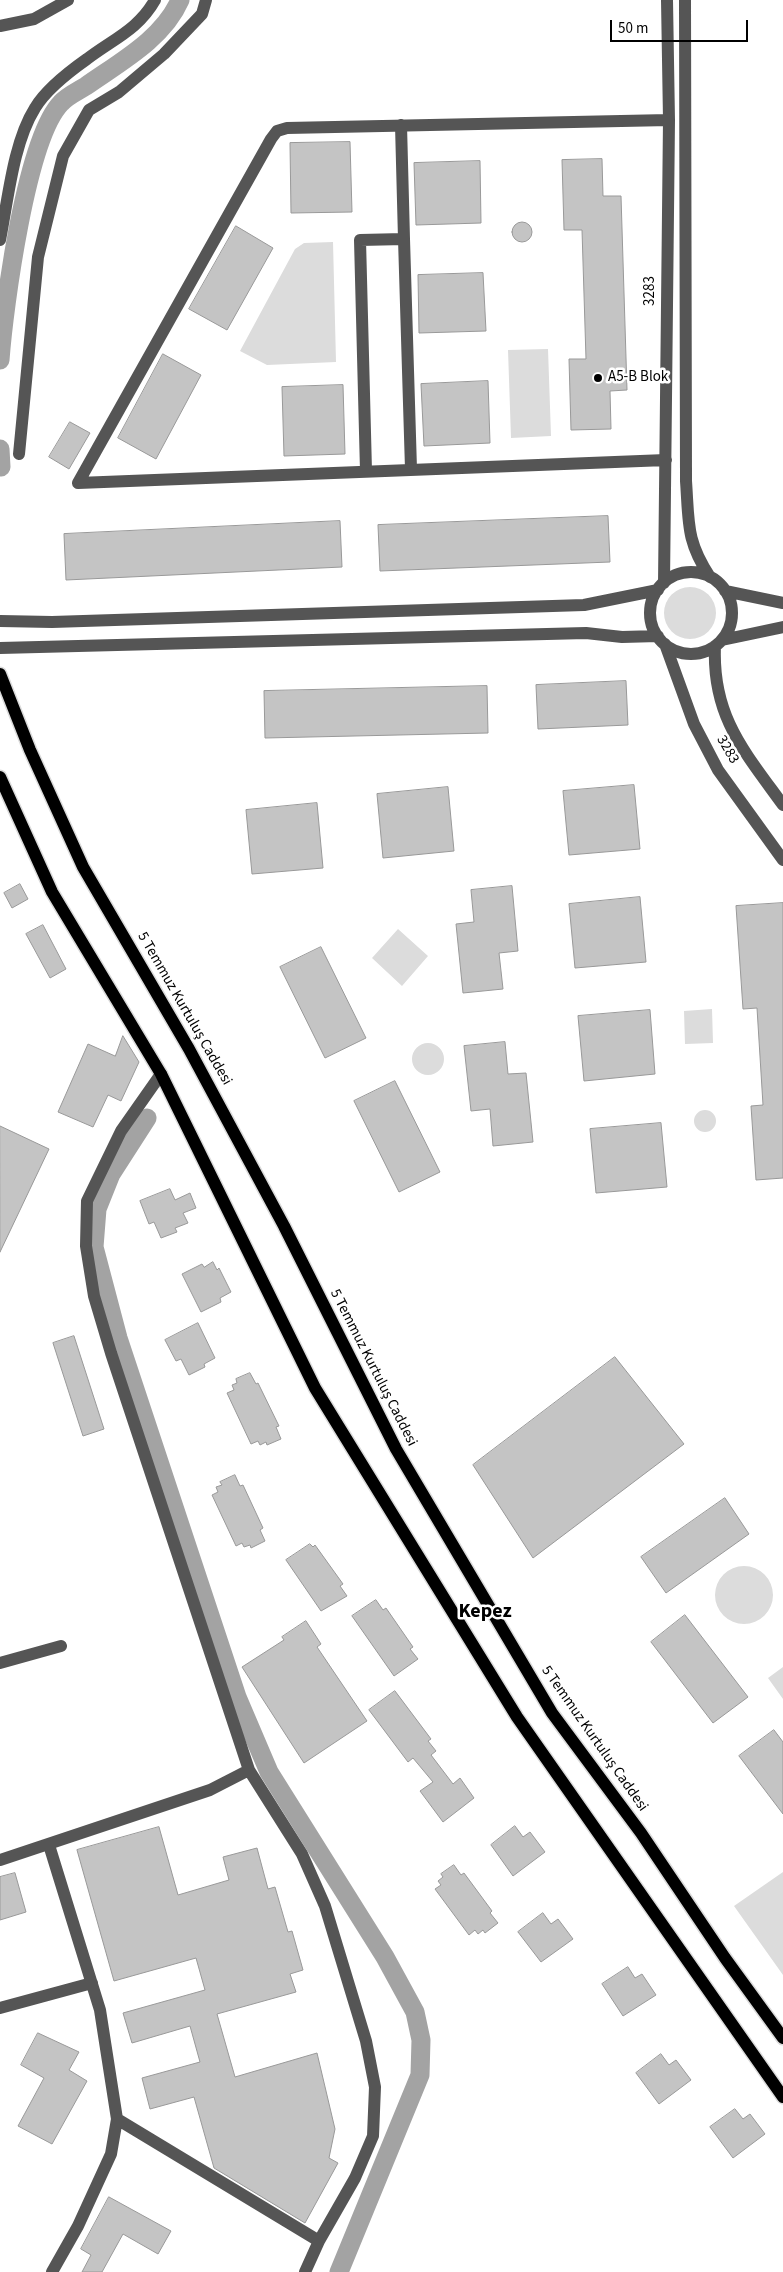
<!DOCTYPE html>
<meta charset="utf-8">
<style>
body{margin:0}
#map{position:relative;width:783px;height:2272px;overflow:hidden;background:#fff;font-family:"Source Sans 3",sans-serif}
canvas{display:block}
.scale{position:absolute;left:610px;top:20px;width:138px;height:22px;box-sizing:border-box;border:2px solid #000;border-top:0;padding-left:6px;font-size:15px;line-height:18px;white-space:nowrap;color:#000;-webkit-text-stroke:4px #fff;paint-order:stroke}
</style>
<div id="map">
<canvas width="783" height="2272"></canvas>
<div class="scale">50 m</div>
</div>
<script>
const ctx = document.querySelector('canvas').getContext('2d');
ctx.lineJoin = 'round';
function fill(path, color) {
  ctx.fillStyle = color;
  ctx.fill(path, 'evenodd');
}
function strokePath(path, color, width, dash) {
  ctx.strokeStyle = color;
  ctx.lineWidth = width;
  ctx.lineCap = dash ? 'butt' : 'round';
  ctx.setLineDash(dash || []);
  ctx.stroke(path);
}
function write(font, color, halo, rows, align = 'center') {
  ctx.font = font + ' "Source Sans 3",sans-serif';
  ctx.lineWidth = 5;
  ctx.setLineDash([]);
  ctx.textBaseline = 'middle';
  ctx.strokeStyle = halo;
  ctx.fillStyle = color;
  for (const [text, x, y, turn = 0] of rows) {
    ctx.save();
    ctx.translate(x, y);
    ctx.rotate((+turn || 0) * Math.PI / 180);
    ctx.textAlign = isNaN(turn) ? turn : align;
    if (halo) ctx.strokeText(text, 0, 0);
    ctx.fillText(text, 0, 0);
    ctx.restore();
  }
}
const green = new Path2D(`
 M 333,242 L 336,362 L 267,365 L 240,351 L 295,249 L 304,243 Z
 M 548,349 L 551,436 L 511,438 L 508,350 Z
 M664 613a26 26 0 1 1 52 0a26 26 0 1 1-52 0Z
 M 398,929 L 428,956 L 402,986 L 372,958 Z
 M 712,1009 L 713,1043 L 685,1044 L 684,1011 Z
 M412 1059a16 16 0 1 1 32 0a16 16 0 1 1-32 0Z
 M694 1121a11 11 0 1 1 22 0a11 11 0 1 1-22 0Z
 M715 1595a29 29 0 1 1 58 0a29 29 0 1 1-58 0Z
 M 783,1667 L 783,1699 L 768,1678 Z
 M 783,1872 L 783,1975 L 734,1906 Z`);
const canal = new Path2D(`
 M 0,360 C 4,307 26,139 61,103 C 67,96 78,91 86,86 C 120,62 163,39 180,0
 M 0,449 L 1,467
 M 147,1118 L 111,1174 L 97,1209 L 94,1247 L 118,1338 L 237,1697 L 269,1772 L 385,1957 L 415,2012 L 421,2040 L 420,2075 L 339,2272`);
const building = new Path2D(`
 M 350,142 L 352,212 L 291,213 L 290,143 Z
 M 602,159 L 603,196 L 621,196 L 627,390 L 610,391 L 611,429 L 571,430 L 569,359 L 586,359 L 582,230 L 564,230 L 562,160 Z
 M 480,161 L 481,223 L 416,225 L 414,163 Z
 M512 232a10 10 0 1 1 20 0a10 10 0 1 1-20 0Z
 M 236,226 L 273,248 L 227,330 L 189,309 Z
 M 483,273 L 486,331 L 419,333 L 418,275 Z
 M 163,354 L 201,375 L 156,459 L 118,438 Z
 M 488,381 L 490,443 L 424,446 L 421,384 Z
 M 343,385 L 345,454 L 284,456 L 282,387 Z
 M 70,422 L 90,433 L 69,469 L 49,457 Z
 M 608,516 L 610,562 L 380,571 L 378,525 Z
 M 340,521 L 342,567 L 66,580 L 64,534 Z
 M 626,681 L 628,725 L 538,729 L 536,685 Z
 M 487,686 L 488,733 L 265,738 L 264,691 Z
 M 634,785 L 640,849 L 569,855 L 563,791 Z
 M 448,787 L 454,851 L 383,858 L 377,794 Z
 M 317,803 L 323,868 L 252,874 L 246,810 Z
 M 20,884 L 28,899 L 12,908 L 4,893 Z
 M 512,886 L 518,951 L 499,953 L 503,989 L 463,993 L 456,924 L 474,922 L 471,890 Z
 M 640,897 L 646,962 L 575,968 L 569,904 Z
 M 783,903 L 783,1178 L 756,1180 L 751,1106 L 763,1105 L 757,1008 L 743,1009 L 736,906 Z
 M 43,925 L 66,969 L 50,978 L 26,934 Z
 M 321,947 L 366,1038 L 325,1058 L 280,967 Z
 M 650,1010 L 655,1074 L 584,1081 L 578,1016 Z
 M 123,1036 L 139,1062 L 121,1101 L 108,1095 L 93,1127 L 58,1112 L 88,1044 L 115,1056 Z
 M 505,1042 L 508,1074 L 526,1073 L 533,1142 L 493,1146 L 490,1109 L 471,1111 L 464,1046 Z
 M 395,1081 L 440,1172 L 399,1192 L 354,1101 Z
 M 661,1123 L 667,1187 L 596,1193 L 590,1129 Z
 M 0,1126 L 49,1149 L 0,1252 Z
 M 170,1189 L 175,1200 L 190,1193 L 196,1208 L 183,1213 L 188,1223 L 175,1228 L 177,1232 L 161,1238 L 154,1222 L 149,1224 L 140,1201 Z
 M 213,1262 L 217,1270 L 219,1268 L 231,1292 L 220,1298 L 221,1302 L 201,1312 L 182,1274 L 202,1264 L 204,1267 Z
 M 198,1323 L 215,1358 L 204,1364 L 205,1367 L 189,1375 L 181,1359 L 176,1361 L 165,1340 Z
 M 74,1336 L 104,1429 L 83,1436 L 53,1343 Z
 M 615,1357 L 684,1444 L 533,1558 L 473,1465 Z
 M 250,1373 L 256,1384 L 258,1383 L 279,1426 L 276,1427 L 281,1439 L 267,1445 L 266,1442 L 260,1445 L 258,1441 L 251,1444 L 227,1393 L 234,1390 L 232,1385 L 237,1383 L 236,1379 Z
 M 235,1475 L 240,1486 L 243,1485 L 263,1528 L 260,1530 L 265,1541 L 251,1548 L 250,1545 L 244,1547 L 242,1543 L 236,1546 L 212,1495 L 218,1492 L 216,1487 L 222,1485 L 220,1482 Z
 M 725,1498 L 749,1534 L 666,1593 L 641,1557 Z
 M 310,1544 L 313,1547 L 315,1545 L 343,1584 L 340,1586 L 347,1596 L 321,1611 L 286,1560 Z
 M 376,1600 L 383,1610 L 386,1608 L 413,1647 L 410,1649 L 418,1659 L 394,1676 L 352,1616 Z
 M 685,1615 L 748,1697 L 713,1723 L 651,1642 Z
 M 306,1621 L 321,1644 L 317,1647 L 367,1721 L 304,1763 L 242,1667 L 284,1640 L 282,1637 Z
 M 395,1691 L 431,1739 L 428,1741 L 436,1751 L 431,1755 L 453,1784 L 460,1778 L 474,1798 L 443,1822 L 420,1791 L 433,1782 L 413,1758 L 408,1762 L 369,1710 Z
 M 774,1730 L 783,1742 L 783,1814 L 739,1756 Z
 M 515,1826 L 523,1837 L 530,1832 L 545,1852 L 513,1876 L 491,1845 Z
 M 159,1827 L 178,1895 L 229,1880 L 223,1857 L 257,1848 L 268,1889 L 275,1887 L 288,1932 L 292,1931 L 303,1970 L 290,1974 L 296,1992 L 217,2014 L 235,2077 L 317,2053 L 335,2129 L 329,2158 L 338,2163 L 305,2223 L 214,2168 L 194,2097 L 150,2109 L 142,2078 L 200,2062 L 190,2026 L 132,2043 L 123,2013 L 205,1990 L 196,1958 L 114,1981 L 77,1850 Z
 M 454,1865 L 461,1875 L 464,1873 L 492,1911 L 490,1913 L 498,1923 L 485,1933 L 483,1930 L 478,1934 L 475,1930 L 469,1935 L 435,1889 L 441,1885 L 438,1881 L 443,1877 L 441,1874 Z
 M 15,1873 L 26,1912 L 0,1920 L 0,1877 Z
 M 543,1913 L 551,1924 L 558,1919 L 573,1939 L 541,1962 L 518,1932 Z
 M 628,1967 L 635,1978 L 642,1974 L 656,1995 L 623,2016 L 602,1984 Z
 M 38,2033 L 79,2052 L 69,2070 L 87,2081 L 52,2144 L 18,2126 L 44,2078 L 21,2065 Z
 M 661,2054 L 669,2065 L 676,2060 L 691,2080 L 659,2104 L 636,2073 Z
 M 735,2109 L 743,2119 L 750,2114 L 765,2134 L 733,2158 L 710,2127 Z
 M 109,2197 L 171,2231 L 158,2254 L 123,2234 L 102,2272 L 82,2272 L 91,2255 L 81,2249 Z`);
const minor = new Path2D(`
 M 685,0 L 686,481 C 689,523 686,541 710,577
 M 0,26 L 34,19 L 68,0
 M 401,125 L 404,239
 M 0,240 C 8,200 13,143 35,108 C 45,91 70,71 87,59 C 113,39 138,30 155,0
 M 19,454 L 38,257 L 63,156 L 89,110 L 119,92 L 164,54 L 202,14 L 206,0
 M 366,471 L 360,240 L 404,239 L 411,469
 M 78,483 L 271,139 L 277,131 L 287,128 L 669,120
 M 78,483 L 666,460
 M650 613a41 41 0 1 1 82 0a41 41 0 1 1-82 0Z
 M 664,583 L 669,120 L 667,0
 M 725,591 L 783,603
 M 0,621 L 52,622 L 584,605 L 658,590
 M 722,640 L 783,627
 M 665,644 L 694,724 L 718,770 L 783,860
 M 715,646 C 712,716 744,751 783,805
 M 0,648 L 586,633 L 622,637 L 658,636
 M 161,1074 L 121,1131 L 87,1201 L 86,1246 L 94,1296 L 111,1353 L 249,1770 L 302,1854 L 325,1906 L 366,2041 L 375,2087 L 373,2136 L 355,2178 L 319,2241 L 305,2272
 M 0,1663 L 61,1646
 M 49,1845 L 100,2010 L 117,2119 L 111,2154 L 78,2226 L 52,2272
 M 0,1860 L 210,1790 L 249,1770
 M 0,2008 L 92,1983
 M 117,2119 L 319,2241`);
const major = new Path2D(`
 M 0,674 L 30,750 L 83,867 L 189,1049 L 284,1226 L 396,1449 L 552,1713 L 641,1833 L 725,1958 L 783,2038
 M 0,777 L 52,892 L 161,1074 L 315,1388 L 517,1717 L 783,2097`);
const markers = [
 [598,378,5,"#000"]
];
const streetNames = [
 ["3283",651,291,-90],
 ["3283",727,750,60],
 ["5 Temmuz Kurtuluş Caddesi",184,1009,60],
 ["5 Temmuz Kurtuluş Caddesi",373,1368,63],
 ["5 Temmuz Kurtuluş Caddesi",594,1739,55]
];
const poiNames = [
 ["A5-B Blok",608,378]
];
const districtNames = [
 ["Kepez",485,1613]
];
fill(green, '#dcdcdc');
strokePath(canal, '#a3a3a3', 19);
fill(building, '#c4c4c4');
strokePath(building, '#999', 1);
strokePath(major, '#dbdbdb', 15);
strokePath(minor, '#555', 12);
strokePath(major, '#000', 12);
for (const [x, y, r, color] of markers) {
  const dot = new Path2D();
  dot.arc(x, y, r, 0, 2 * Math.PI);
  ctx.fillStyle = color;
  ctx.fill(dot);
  strokePath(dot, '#fff', 2);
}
write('15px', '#000', '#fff', streetNames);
write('15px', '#000', '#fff', poiNames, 'left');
write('bold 20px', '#000', '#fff', districtNames);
</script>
